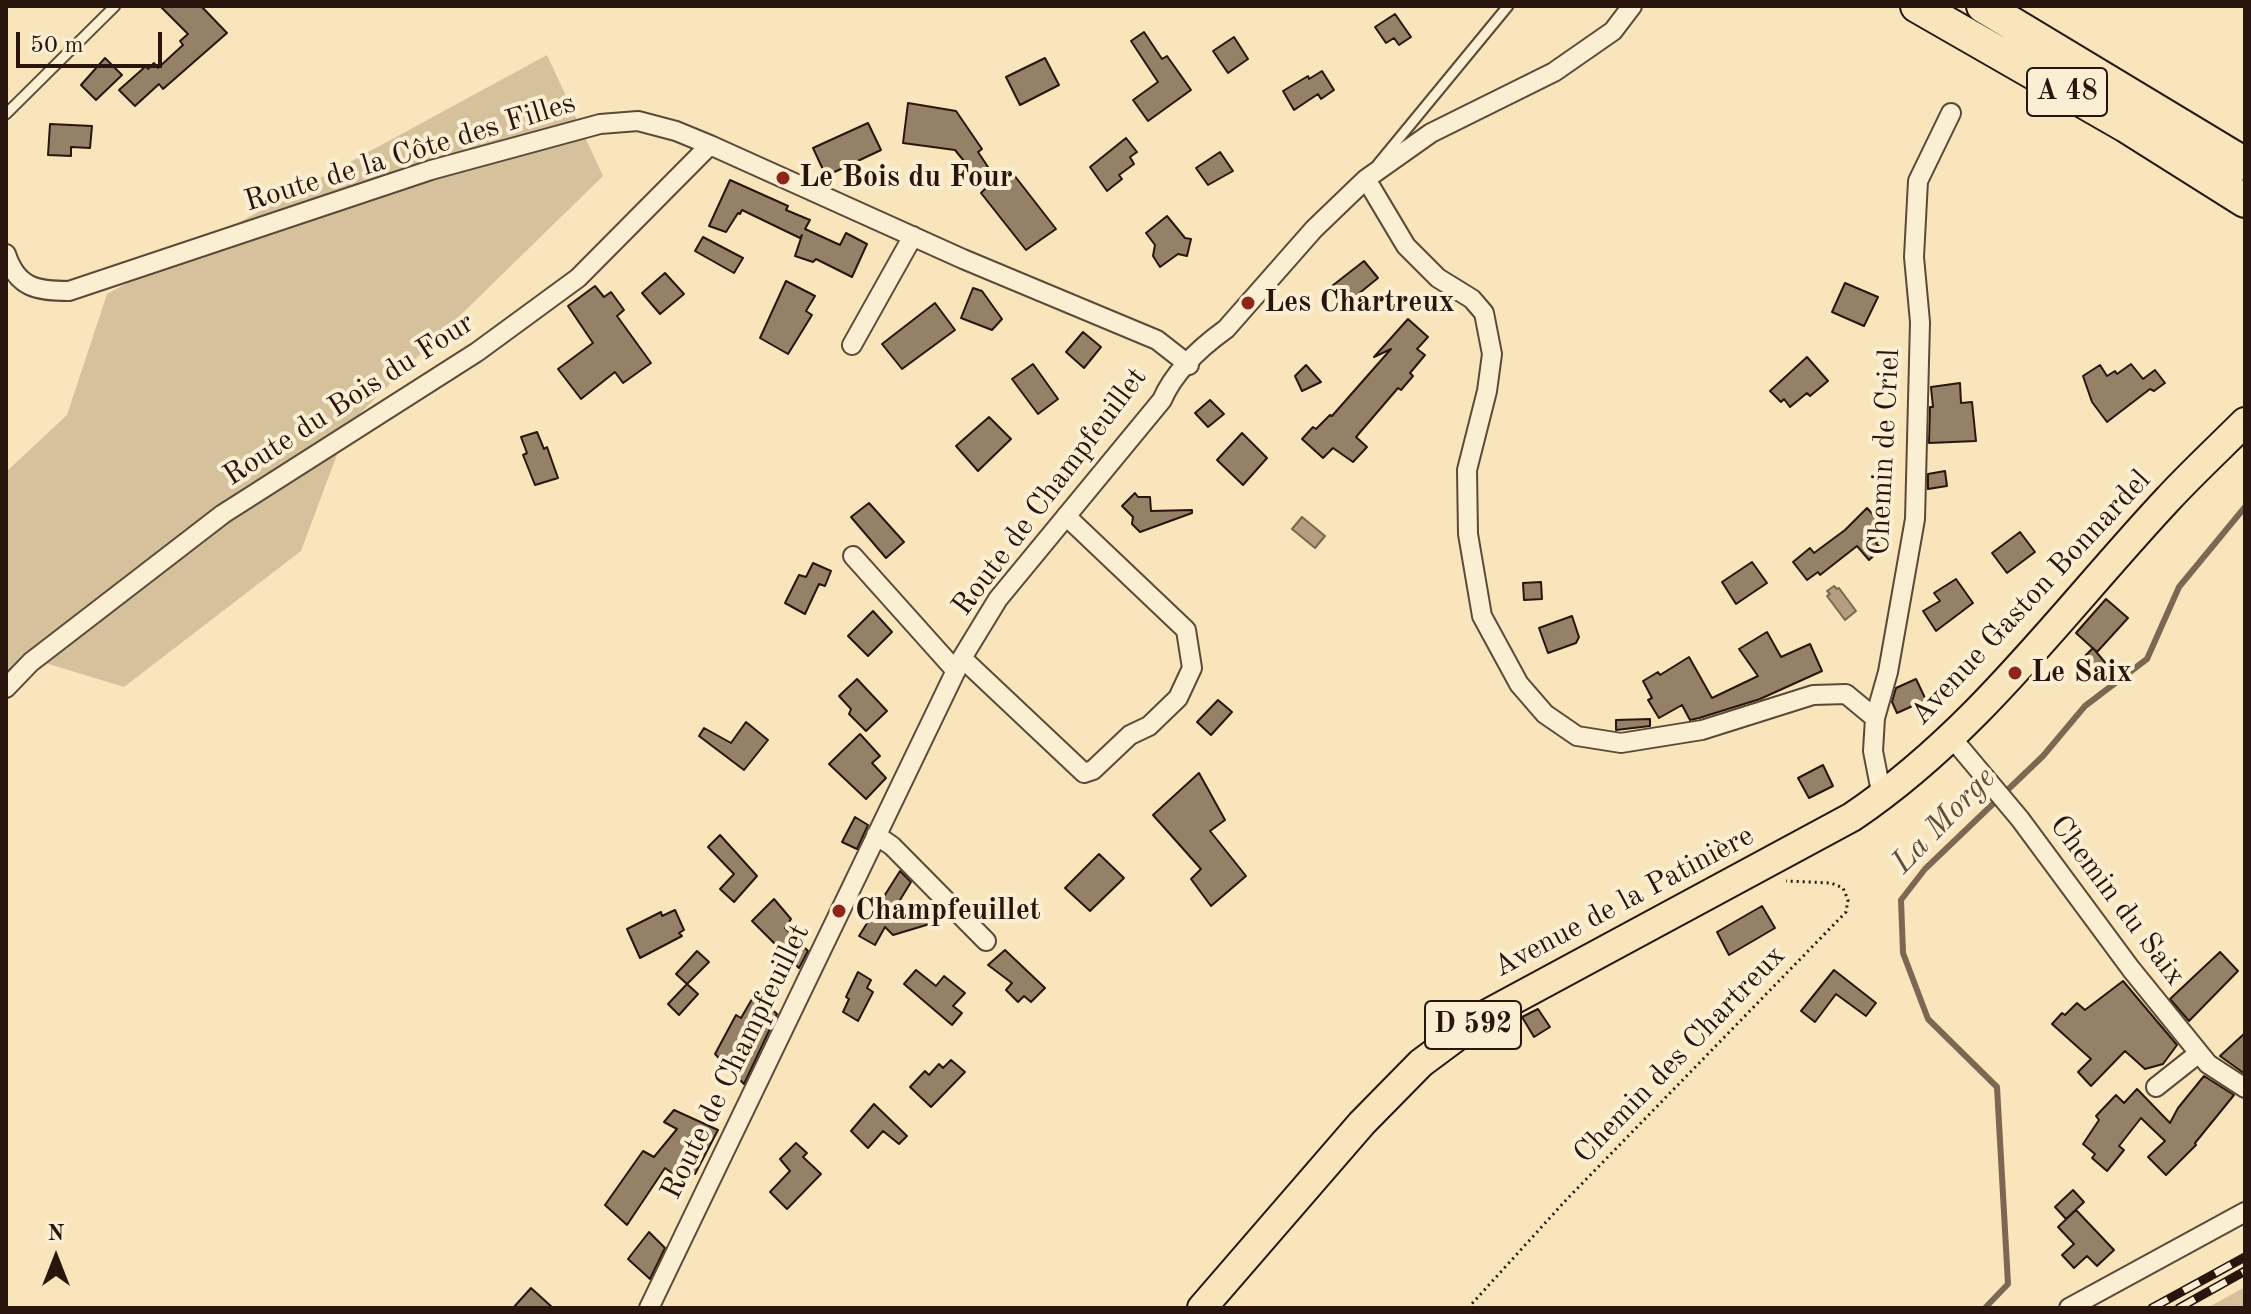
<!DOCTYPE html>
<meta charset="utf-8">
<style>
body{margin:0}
#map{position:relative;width:2251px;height:1314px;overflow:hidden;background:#f8e5bb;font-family:"Old Standard TT",serif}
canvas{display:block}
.frame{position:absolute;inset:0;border:8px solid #29150d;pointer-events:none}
.north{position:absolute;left:16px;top:1218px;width:80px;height:80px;-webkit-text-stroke:6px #faeed3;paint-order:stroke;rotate:0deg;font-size:22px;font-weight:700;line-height:32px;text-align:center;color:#29150d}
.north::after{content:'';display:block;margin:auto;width:28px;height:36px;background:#29150d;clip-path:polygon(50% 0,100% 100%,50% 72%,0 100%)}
.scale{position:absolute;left:16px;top:32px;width:146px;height:36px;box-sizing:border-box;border:4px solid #29150d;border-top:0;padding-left:10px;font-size:24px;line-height:28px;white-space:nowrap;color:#29150d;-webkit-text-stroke:6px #faeed3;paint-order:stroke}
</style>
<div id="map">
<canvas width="2251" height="1314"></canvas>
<div class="frame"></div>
<div class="north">N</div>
<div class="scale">50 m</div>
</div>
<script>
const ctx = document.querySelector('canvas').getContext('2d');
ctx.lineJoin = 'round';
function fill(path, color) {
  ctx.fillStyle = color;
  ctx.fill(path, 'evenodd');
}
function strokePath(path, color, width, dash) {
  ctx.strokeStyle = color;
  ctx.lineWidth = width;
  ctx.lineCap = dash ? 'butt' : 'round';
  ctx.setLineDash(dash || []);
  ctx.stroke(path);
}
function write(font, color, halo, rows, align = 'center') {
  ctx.font = font + ' "Old Standard TT",serif';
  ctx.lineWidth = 8;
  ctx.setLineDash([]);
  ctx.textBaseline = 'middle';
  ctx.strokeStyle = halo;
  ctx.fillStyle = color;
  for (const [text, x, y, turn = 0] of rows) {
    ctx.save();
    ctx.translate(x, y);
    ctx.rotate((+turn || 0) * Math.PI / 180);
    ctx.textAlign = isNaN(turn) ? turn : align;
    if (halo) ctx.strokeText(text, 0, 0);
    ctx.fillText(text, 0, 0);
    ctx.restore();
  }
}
const green = new Path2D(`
 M 547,55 L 603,176 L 348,425 L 301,551 L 124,687 L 26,657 L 6,682 L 6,472 L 67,415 L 107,294 Z
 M 2245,1287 L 2245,1308 L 2207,1308 Z`);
const water = new Path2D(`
 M 1302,517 L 1325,536 L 1315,548 L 1292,529 Z
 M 1834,586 L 1837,589 L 1839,588 L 1856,611 L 1845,620 L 1827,596 L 1830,594 L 1827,591 Z`);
const stream = new Path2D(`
 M 1985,1308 L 2008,1284 L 1997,1087 L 1928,1019 L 1903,953 L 1901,900 L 1925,869 L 2043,756 L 2085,706 L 2147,659 L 2179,587 L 2245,507`);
const building = new Path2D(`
 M 160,6 L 201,6 L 227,33 L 163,89 L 159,84 L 135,106 L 119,90 L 146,66 L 148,69 L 154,63 L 158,68 L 183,45 L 180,41 L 188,34 Z
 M 1395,14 L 1411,37 L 1399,45 L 1394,38 L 1386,43 L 1375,27 Z
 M 1144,32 L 1162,59 L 1167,56 L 1191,90 L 1148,121 L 1133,100 L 1158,82 L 1131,41 Z
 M 1234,37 L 1248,59 L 1228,73 L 1213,51 Z
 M 105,58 L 122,75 L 96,100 L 81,85 Z
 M 1045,58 L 1059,85 L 1020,105 L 1006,77 Z
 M 1322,71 L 1334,90 L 1321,99 L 1318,94 L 1294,110 L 1283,91 L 1308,76 L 1309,79 Z
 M 908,103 L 956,111 L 982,149 L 978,152 L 1000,185 L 1014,175 L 1056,229 L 1026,250 L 981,193 L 986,188 L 955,150 L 903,143 Z
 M 868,123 L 881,150 L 826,176 L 813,148 Z
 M 50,124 L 92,126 L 90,148 L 71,147 L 71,156 L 48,155 Z
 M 1126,138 L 1137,152 L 1130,157 L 1134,164 L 1119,175 L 1122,179 L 1107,191 L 1090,167 Z
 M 1220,152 L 1233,171 L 1208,185 L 1196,168 Z
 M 730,180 L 788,206 L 786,210 L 810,220 L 805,229 L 840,245 L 846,233 L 867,244 L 852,277 L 816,259 L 813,262 L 795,256 L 802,235 L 800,238 L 742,210 L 740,214 L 738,213 L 726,232 L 709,226 Z
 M 1167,216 L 1185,238 L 1191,239 L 1187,256 L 1178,254 L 1160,267 L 1153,256 L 1155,245 L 1146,233 Z
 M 703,237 L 743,258 L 734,273 L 695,251 Z
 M 1364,261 L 1378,278 L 1346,304 L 1332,286 Z
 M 665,273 L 684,294 L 660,314 L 642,293 Z
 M 786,281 L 815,296 L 806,311 L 812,315 L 788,354 L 760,338 Z
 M 1845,283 L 1878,297 L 1864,326 L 1832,312 Z
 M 595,286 L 604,297 L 611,292 L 624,310 L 617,316 L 651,363 L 623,383 L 615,372 L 581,399 L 558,369 L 593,343 L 568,306 Z
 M 973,288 L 982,291 L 1002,319 L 992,330 L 961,318 Z
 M 935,303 L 955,330 L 902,369 L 882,344 Z
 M 1408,319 L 1428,337 L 1417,349 L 1425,355 L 1410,373 L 1413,376 L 1401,390 L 1398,388 L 1356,437 L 1367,447 L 1353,462 L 1333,448 L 1323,458 L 1302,439 L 1313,427 L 1316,429 L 1330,415 L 1332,416 L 1391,349 L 1374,357 Z
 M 1083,332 L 1101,347 L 1084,368 L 1066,352 Z
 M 1807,357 L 1828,381 L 1810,396 L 1807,393 L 1790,407 L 1784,399 L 1781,402 L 1770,391 Z
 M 1033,364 L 1058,399 L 1038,414 L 1012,379 Z
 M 2131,364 L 2143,379 L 2155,370 L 2165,383 L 2154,391 L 2150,389 L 2107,422 L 2092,402 L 2083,376 L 2100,365 L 2107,376 L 2115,371 L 2117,374 Z
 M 1306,365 L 1321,382 L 1302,391 L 1295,376 Z
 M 1960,383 L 1961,403 L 1972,402 L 1976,441 L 1929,443 L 1930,407 L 1933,407 L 1931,387 Z
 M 1210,400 L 1224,414 L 1208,427 L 1195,413 Z
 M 989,417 L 1011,439 L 978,471 L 956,446 Z
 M 537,432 L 544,449 L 547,447 L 558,478 L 535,485 L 523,455 L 527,453 L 521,437 Z
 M 1242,433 L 1267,458 L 1243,485 L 1217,460 Z
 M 1945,471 L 1947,486 L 1928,489 L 1928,474 Z
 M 1135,493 L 1138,497 L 1150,497 L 1151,511 L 1192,510 L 1192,513 L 1140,532 L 1132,524 L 1133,517 L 1122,506 Z
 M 869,503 L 904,542 L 886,558 L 851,517 Z
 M 1867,508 L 1888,531 L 1876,543 L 1881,549 L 1869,560 L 1857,546 L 1820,575 L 1818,572 L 1807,580 L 1793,562 L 1810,548 L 1814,553 L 1845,530 Z
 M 2020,532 L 2035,552 L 2007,573 L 1992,553 Z
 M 1752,562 L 1767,583 L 1736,604 L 1722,582 Z
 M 813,563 L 831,571 L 825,586 L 819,584 L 805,614 L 785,603 L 799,575 L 806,577 Z
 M 1956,579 L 1973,603 L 1936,631 L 1923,611 L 1940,601 L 1934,593 Z
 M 1541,582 L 1542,599 L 1524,600 L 1523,583 Z
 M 2106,599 L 2128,618 L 2097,652 L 2076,633 Z
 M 873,611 L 892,632 L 868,656 L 848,636 Z
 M 1572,616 L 1579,637 L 1576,643 L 1548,653 L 1539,628 Z
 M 1767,632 L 1781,657 L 1810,644 L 1822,671 L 1760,699 L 1699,718 L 1690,720 L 1682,705 L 1659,718 L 1648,700 L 1652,698 L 1643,681 L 1658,672 L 1660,675 L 1689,657 L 1712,698 L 1758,676 L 1739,649 Z
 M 2093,648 L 2108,666 L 2096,676 L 2082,659 Z
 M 857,679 L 887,711 L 866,731 L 849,714 L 851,709 L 839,696 Z
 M 1916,679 L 1926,700 L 1897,713 L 1892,702 L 1896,688 Z
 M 1218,700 L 1232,712 L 1211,735 L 1197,722 Z
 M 1650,719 L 1650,726 L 1616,730 L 1616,720 Z
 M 746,722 L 768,740 L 744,770 L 699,736 L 704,728 L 731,743 Z
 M 860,734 L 880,756 L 872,763 L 886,778 L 866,799 L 829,764 Z
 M 1823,765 L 1833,786 L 1809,798 L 1798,778 Z
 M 1199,773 L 1225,820 L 1210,831 L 1246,876 L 1211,906 L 1191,879 L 1201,869 L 1153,815 Z
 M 855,817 L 868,825 L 857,849 L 842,842 Z
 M 720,835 L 757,876 L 734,902 L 720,889 L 734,874 L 708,847 Z
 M 1099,854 L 1124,878 L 1090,911 L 1065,888 Z
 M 900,871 L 911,882 L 892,913 L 927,903 L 933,923 L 893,935 L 885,927 L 875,945 L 859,936 Z
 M 774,899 L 791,919 L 785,928 L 808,951 L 799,968 L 752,921 Z
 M 1762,906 L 1775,928 L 1729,955 L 1717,932 Z
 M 675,910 L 684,930 L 679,933 L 682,936 L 640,958 L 627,929 L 661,912 L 662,916 Z
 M 1005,950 L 1045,988 L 1031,1002 L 1024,996 L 1018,1002 L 1006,990 L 1012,983 L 988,965 Z
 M 697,951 L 709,962 L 687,984 L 676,974 Z
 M 2220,952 L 2238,971 L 2189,1021 L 2170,999 Z
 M 916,970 L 936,986 L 944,976 L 965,993 L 953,1006 L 962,1013 L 952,1025 L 904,984 Z
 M 1834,970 L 1876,1003 L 1866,1016 L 1836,994 L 1815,1022 L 1801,1011 Z
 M 858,972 L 871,980 L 867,988 L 873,992 L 858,1021 L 843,1012 L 849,999 L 846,997 Z
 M 2123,981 L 2177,1045 L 2163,1064 L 2145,1069 L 2125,1051 L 2091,1086 L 2078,1072 L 2091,1059 L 2052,1024 L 2062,1013 L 2065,1015 L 2077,1003 L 2085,1010 Z
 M 687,984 L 698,994 L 679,1015 L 668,1004 Z
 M 755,994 L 777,1014 L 744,1084 L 715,1054 L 736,1015 L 741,1018 Z
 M 1538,1009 L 1550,1027 L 1534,1037 L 1522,1017 Z
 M 2245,1033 L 2245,1074 L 2220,1056 Z
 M 951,1060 L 965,1072 L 931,1107 L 910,1087 L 925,1071 L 929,1075 L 939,1064 L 943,1068 Z
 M 2204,1076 L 2234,1095 L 2195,1143 L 2196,1145 L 2166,1175 L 2148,1157 L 2165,1141 L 2141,1118 L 2119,1146 L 2124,1150 L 2107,1171 L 2092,1158 L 2095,1154 L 2083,1144 L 2099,1120 L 2096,1116 L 2116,1095 L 2124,1103 L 2137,1089 L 2170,1123 L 2178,1108 Z
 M 874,1104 L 907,1136 L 899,1144 L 883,1131 L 868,1148 L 851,1131 Z
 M 674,1110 L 718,1130 L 695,1174 L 689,1170 L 684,1182 L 665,1168 L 627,1225 L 605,1205 L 643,1151 L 654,1157 L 677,1129 L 664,1122 Z
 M 796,1143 L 807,1153 L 803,1157 L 821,1174 L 787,1209 L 770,1192 L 790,1171 L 780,1159 Z
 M 2073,1190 L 2084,1202 L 2066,1219 L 2055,1207 Z
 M 2076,1210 L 2114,1250 L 2097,1266 L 2087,1256 L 2074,1268 L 2062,1255 L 2074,1244 L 2058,1227 Z
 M 649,1232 L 665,1248 L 650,1279 L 628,1259 Z
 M 531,1288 L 553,1308 L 513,1308 Z`);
const path = new Path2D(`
 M 1468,1308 L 1567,1199 L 1846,912 L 1848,900 L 1843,888 L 1831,883 L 1786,881`);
const lane = new Path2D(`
 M 6,114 L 115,6
 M 1378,164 L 1508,6`);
const street = new Path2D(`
 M 1366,179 L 1406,246 L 1438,278 L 1472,299 L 1484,313 L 1492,354 L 1487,391 L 1467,470 L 1468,534 L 1482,616 L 1519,684 L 1545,714 L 1577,736 L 1621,743 L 1702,730 L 1813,695 L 1846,694 L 1875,718
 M 6,254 C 17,288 37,291 69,291 L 431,170 L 600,124 L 638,121 L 676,131 L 710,145 L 963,259 L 1157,340 L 1189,365
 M 852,345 L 913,236
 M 853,556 L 956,671
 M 962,658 L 1084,773 L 1093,770 L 1130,735 L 1149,726 L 1178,698 L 1192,668 L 1186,630 L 1066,516
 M 6,688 L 31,662 L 223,514 L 477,352 L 578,278 L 710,145
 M 1952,738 L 2020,819 L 2131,969 L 2208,1064 L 2245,1088
 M 1882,797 L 1873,751 L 1875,718 L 1888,672 L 1915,519 L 1920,322 L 1914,257 L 1918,181 L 1951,113
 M 876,835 L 892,846 L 986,941
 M 2156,1087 L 2199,1053
 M 649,1308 L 962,658 L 998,599 L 1162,400 C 1174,372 1201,347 1226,329 L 1314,229 L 1366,179 L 1431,133 L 1554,72 L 1613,31 L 1632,6
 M 2069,1308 L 2245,1212`);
const primary = new Path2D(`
 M 1202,1308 L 1362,1123 L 1421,1063 L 1487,1014 L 1852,817 C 1978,732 2065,609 2168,499 C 2192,473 2219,448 2245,422`);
const highway = new Path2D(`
 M 1917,6 L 2126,126 L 2245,201
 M 1983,6 L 2245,164`);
const rail = new Path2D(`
 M 2152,1308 L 2245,1257
 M 2179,1308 L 2245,1271`);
const markers = [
 [783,178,8,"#8f2418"],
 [1248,303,8,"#8f2418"],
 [2015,673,8,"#8f2418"],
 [839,911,8,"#8f2418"]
];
const shields = [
 [2067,92,80],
 [1473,1025,96]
];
const shieldNames = [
 ["A 48",2067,92],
 ["D 592",1473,1025]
];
const streetNames = [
 ["Route de la Côte des Filles",410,153,-17],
 ["Route du Bois du Four",349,400,-33],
 ["Chemin de Criel",1885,452,-87],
 ["Route de Champfeuillet",1050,492,-53],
 ["Avenue Gaston Bonnardel",2031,598,-47],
 ["Chemin du Saix",2117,901,53],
 ["Avenue de la Patinière",1624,902,-28],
 ["Chemin des Chartreux",1680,1055,-46],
 ["Route de Champfeuillet",736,1062,-64]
];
const poiNames = [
 ["Le Bois du Four",799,178],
 ["Les Chartreux",1264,303],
 ["Le Saix",2031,673],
 ["Champfeuillet",855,911]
];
const waterNames = [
 ["La Morge",1944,821,-46]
];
fill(green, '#d5c29d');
fill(water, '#b29e80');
strokePath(water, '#7b6752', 2);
strokePath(stream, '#7b6752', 6);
fill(building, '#958167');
strokePath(building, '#29150d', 2);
strokePath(lane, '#5d4938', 13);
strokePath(street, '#5d4938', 22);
strokePath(primary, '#29150d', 32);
strokePath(highway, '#29150d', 36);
strokePath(path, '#29150d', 3, [2, 4]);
strokePath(lane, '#faeed3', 9);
strokePath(street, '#faeed3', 18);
strokePath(primary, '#f8e5bb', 28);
strokePath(highway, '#f8e5bb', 32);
strokePath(rail, '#29150d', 9);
strokePath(rail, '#faeed3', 6, [18]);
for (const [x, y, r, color] of markers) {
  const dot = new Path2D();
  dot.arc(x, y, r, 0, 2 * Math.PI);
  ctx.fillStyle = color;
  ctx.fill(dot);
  strokePath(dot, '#faeed3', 3);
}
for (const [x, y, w] of shields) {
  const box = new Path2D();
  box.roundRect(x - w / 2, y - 24, w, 48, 6);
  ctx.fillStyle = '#faeed3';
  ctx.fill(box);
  strokePath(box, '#29150d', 2);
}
write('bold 28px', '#29150d', null, shieldNames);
write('30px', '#29150d', '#faeed3', streetNames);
write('bold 30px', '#29150d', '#faeed3', poiNames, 'left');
write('italic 32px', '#604c3b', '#faeed3', waterNames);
</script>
